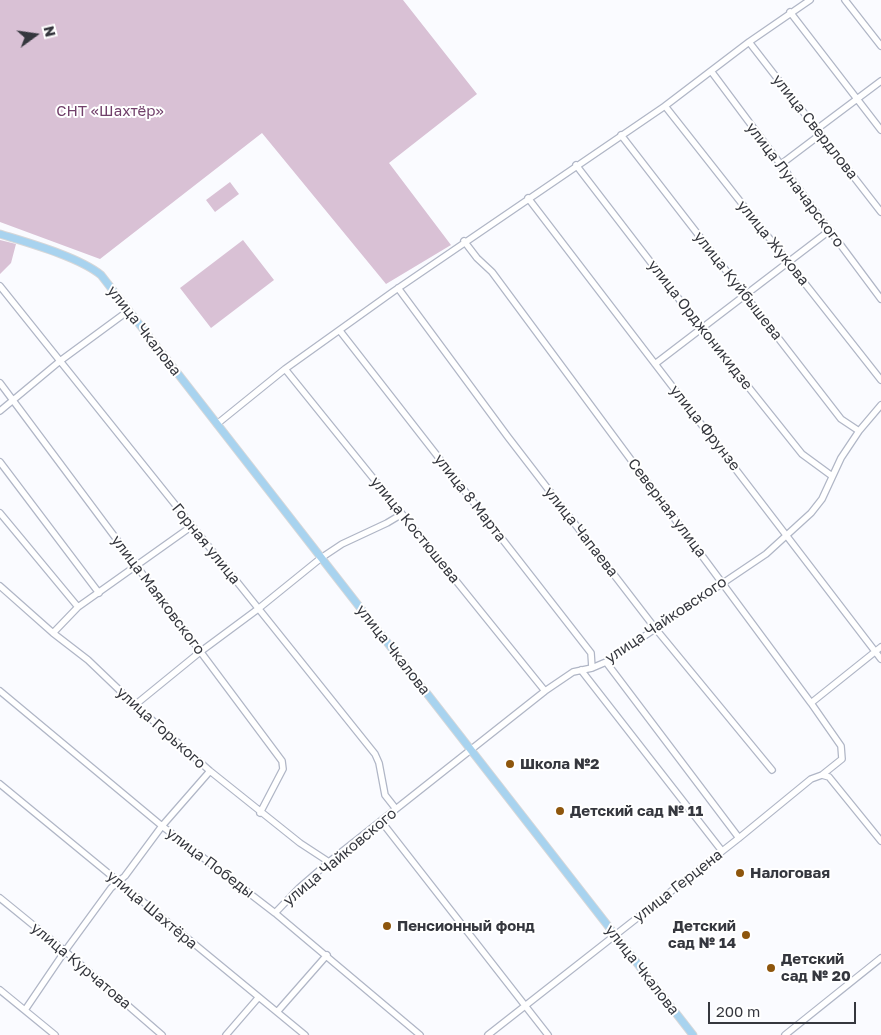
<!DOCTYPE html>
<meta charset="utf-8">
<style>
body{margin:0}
#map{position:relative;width:881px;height:1035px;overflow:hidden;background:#fafbff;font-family:"Golos Text",sans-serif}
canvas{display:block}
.north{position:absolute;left:10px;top:10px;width:50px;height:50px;-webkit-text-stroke:4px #fff;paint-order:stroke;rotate:76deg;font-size:14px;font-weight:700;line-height:20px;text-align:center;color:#35373e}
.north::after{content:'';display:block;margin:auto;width:18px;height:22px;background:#35373e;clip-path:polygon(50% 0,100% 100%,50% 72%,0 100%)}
.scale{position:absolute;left:708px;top:1002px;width:148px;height:22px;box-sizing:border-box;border:2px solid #35373e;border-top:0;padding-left:6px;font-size:15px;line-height:18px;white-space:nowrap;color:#35373e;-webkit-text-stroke:4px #fff;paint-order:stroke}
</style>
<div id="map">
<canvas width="881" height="1035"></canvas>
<div class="north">N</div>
<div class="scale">200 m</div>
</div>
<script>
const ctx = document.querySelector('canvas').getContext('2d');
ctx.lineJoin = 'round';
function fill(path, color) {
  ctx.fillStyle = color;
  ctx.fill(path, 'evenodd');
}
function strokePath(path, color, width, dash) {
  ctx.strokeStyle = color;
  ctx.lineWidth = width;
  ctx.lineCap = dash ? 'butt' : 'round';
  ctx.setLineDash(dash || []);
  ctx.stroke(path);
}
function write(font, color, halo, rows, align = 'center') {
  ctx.font = font + ' "Golos Text",sans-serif';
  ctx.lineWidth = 4;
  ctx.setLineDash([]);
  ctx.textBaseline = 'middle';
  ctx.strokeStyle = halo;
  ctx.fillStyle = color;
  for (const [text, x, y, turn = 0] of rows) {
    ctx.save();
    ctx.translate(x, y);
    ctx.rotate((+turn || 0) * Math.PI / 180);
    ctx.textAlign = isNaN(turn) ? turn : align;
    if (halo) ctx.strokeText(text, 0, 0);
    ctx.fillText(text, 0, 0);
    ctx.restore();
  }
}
const green = new Path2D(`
 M 0,0 L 403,0 L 477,94 L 389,163 L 451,245 L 386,284 L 262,133 L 100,259 L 0,222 Z
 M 230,182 L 239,194 L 215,212 L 206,200 Z
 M 0,240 L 16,244 L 11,263 L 0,274 Z
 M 243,240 L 274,280 L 211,328 L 180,288 Z`);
const minor = new Path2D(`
 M 845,0 L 881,46
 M 790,12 L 881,130
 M 749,42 L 881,212
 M 711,71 L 881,299
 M 665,106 L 881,380
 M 817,129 L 881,81
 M 621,135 L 841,419 L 859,431
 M 576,165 L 702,329 L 802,454 L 832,476
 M 780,165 L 821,134
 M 528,198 L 881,659
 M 464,241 L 477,258 L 492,272 L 811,703 L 841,746 L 842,759 L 822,775 L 811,779 L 739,838 L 488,1035
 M 0,286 L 375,754 L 379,763 L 385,795 L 396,809
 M 398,288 L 508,437 L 655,628 L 772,770
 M 340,331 L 591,653 L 592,668
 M 655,364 L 829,231
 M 285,369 L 545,691
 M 0,383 L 282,761 L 283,769 L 260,813
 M 0,411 L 60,361 L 128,311
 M 217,424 L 285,369 L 394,291 L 665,106 L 749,42 L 810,0
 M 0,462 L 99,593
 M 0,513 L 78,607 L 53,633
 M 0,586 L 53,633 L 88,660 L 135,705 L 210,771 L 300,843 L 329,862
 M 78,607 L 192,526
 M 606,662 L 739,838
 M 581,670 L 722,851
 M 0,691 L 162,826 L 275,913 L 420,1035
 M 811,703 L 881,647
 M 135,705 L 200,652 L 258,609 L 321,558 L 342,544 L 387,523 L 402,514
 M 822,775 L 829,777 L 881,841
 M 0,784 L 305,1035
 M 381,821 L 548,1035
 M 0,898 L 65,951 L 162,1035
 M 275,913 L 299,888 L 329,862 L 545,691 L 573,672 L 592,668 L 606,662 L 766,554 L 811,513 L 822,499 L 841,458 L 859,431 L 881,405
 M 0,990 L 55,1035
 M 25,1010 L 65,951 L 111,888 L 125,876 L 162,826 L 210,771
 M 277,1012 L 327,955
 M 226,1035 L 258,998
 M 785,1035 L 881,958`);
const major = new Path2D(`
 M 0,234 C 29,243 79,257 101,275 L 693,1035`);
const markers = [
 [510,764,5,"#8e560d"],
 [560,811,5,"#8e560d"],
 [740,873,5,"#8e560d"],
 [387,926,5,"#8e560d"],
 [746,935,5,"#8e560d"],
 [771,968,5,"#8e560d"]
];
const parkNames = [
 ["СНТ «Шахтёр»",110,111]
];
const streetNames = [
 ["улица Свердлова",815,127,52],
 ["улица Луначарского",795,185,53],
 ["улица Жукова",773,243,51],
 ["улица Куйбышева",738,286,52],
 ["улица Орджоникидзе",700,325,52],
 ["улица Чкалова",144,331,52],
 ["улица Фрунзе",705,428,52],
 ["улица 8 Марта",470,498,52],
 ["Северная улица",667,508,53],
 ["улица Костюшева",415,530,51],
 ["улица Чапаева",581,532,52],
 ["Горная улица",206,544,51],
 ["улица Маяковского",158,595,53],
 ["улица Чайковского",666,620,-34],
 ["улица Чкалова",393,650,52],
 ["улица Горького",161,728,42],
 ["улица Чайковского",340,857,-40],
 ["улица Победы",210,863,37],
 ["улица Герцена",678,886,-38],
 ["улица Шахтёра",152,910,40],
 ["улица Курчатова",81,966,40],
 ["улица Чкалова",642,970,52]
];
const poiNames = [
 ["Школа №2",520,764],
 ["Детский сад № 11",570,811],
 ["Налоговая",750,873],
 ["Пенсионный фонд",397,926],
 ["Детский",736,926,"right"],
 ["сад № 14",736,943,"right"],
 ["Детский",781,959],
 ["сад № 20",781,976]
];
fill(green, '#d9c1d5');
strokePath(minor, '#b0b6c6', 8);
strokePath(major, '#d7d7d8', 9);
strokePath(minor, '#fff', 5.5);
strokePath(major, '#a8d3ef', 7);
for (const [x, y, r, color] of markers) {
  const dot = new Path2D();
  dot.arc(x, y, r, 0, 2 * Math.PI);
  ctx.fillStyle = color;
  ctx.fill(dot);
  strokePath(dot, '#fff', 2);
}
write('15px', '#71406a', '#fff', parkNames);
write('15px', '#35373e', '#fff', streetNames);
write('bold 15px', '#35373e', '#fff', poiNames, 'left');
</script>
